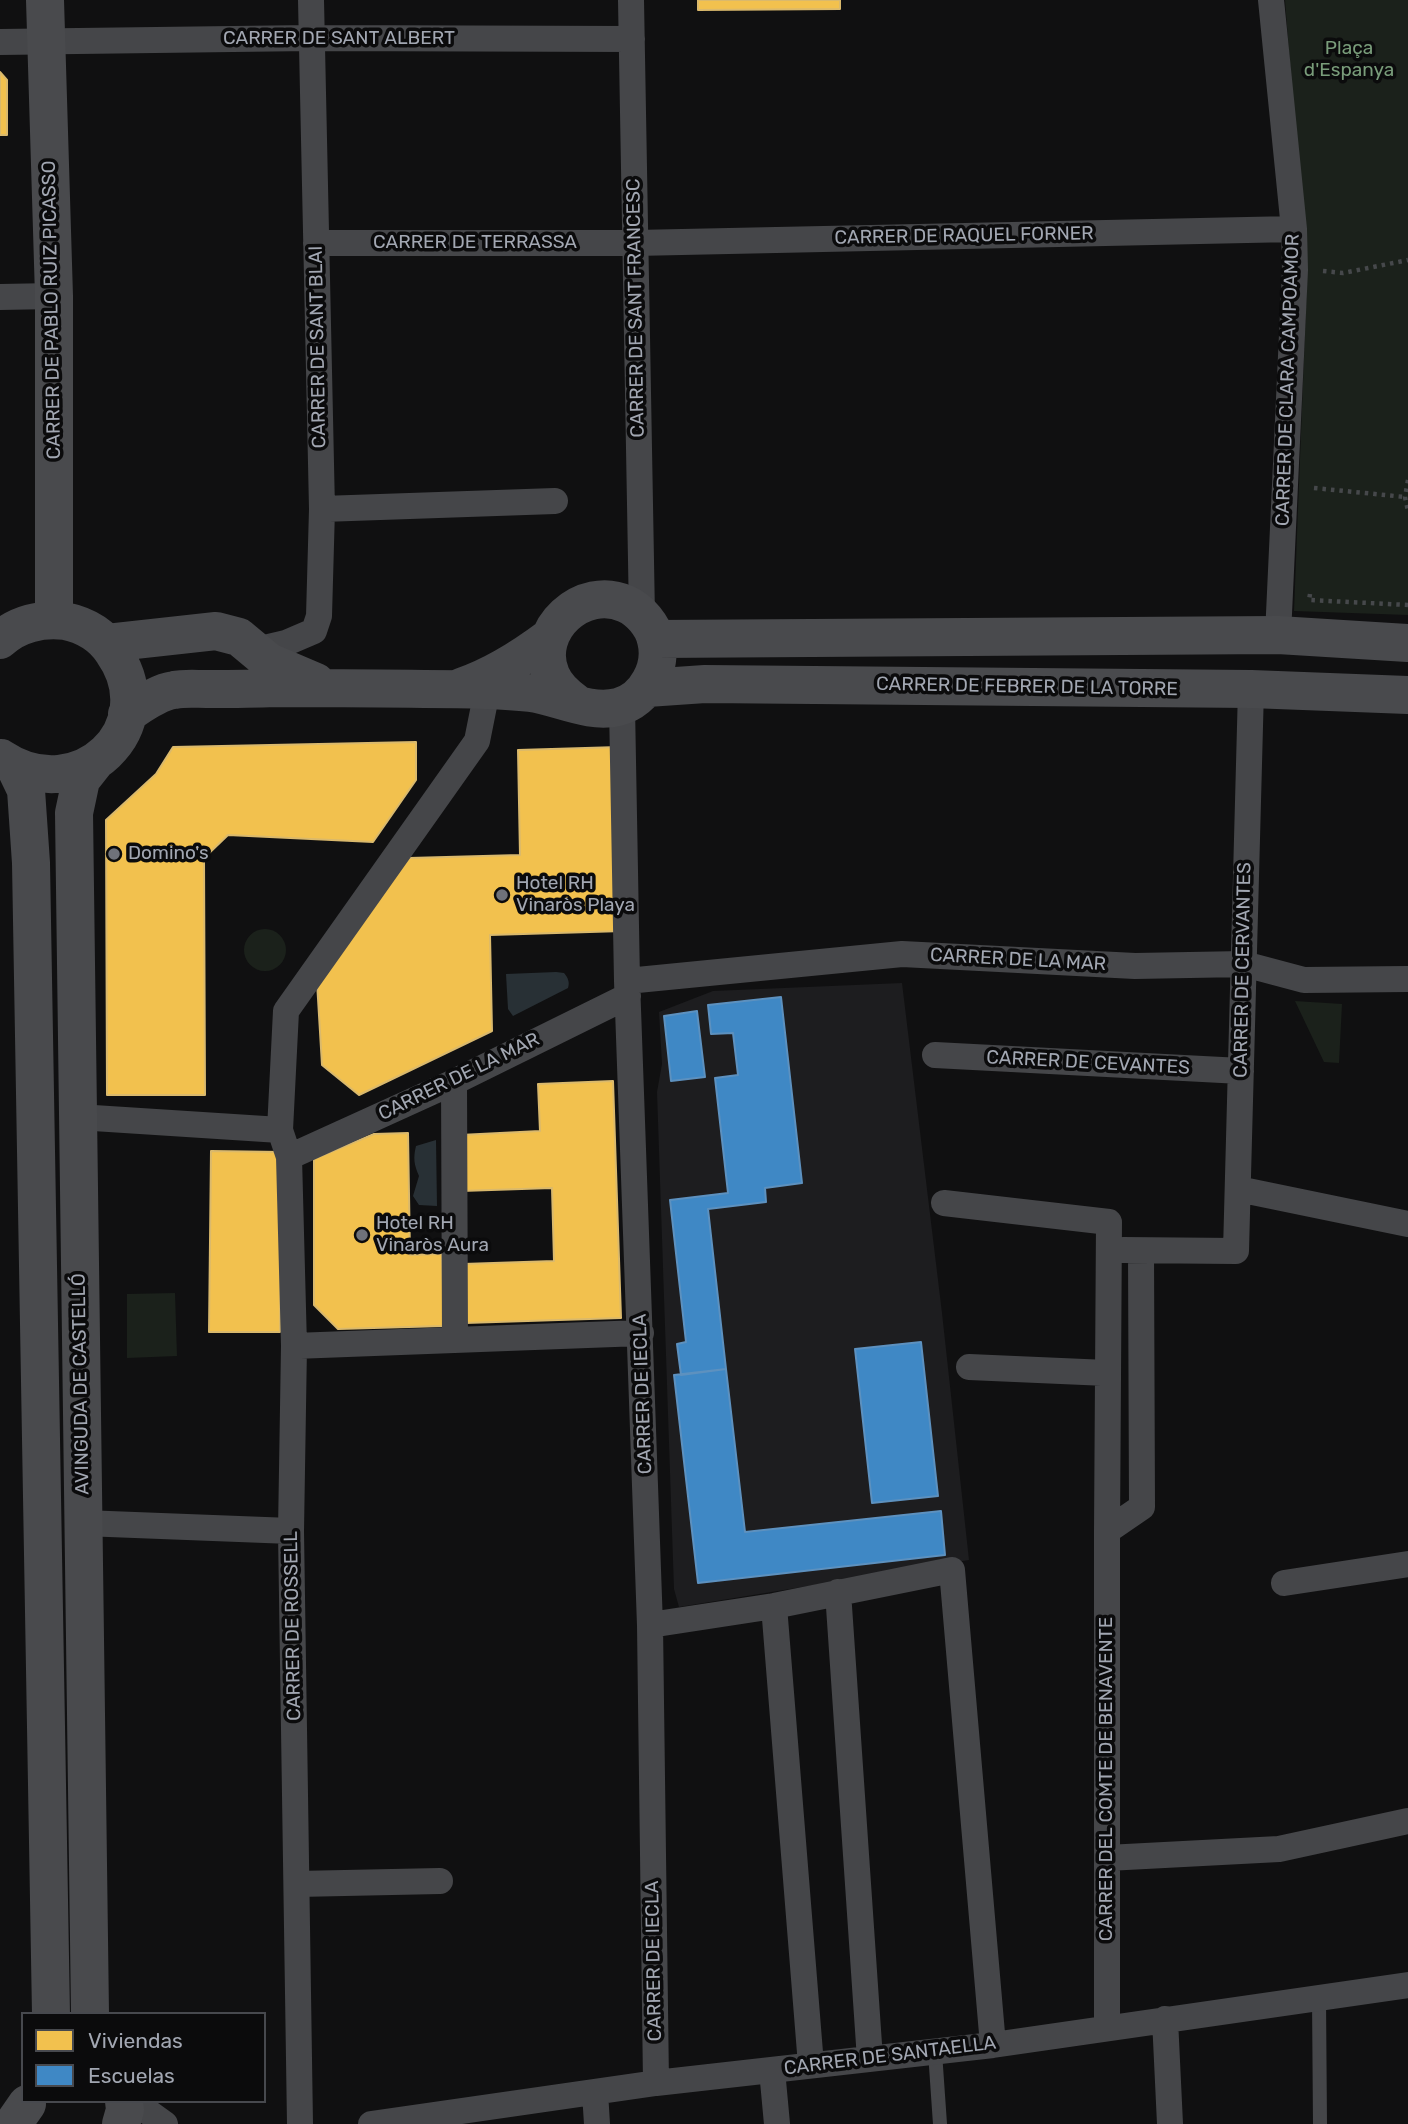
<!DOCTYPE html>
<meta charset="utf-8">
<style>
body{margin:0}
#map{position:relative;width:1408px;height:2124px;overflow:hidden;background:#101011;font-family:Rubik,sans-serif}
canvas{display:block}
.legend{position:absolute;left:21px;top:2012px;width:245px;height:91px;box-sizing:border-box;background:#0b0b0c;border:2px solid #47494e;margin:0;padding:9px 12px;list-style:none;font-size:21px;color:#a2a7b2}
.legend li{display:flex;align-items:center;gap:14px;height:35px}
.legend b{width:35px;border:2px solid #47494e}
</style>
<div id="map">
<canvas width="1408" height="2124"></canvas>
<ul class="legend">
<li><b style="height:19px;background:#f2c14e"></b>Viviendas</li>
<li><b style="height:19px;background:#3f88c5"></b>Escuelas</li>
</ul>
</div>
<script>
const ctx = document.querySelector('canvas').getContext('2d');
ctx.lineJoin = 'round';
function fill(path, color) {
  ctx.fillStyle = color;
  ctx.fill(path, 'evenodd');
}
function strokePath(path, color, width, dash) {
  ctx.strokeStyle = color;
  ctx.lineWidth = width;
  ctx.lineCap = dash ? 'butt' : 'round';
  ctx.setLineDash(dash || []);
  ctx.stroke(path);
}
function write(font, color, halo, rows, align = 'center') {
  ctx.font = font + ' Rubik,sans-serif';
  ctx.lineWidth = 7;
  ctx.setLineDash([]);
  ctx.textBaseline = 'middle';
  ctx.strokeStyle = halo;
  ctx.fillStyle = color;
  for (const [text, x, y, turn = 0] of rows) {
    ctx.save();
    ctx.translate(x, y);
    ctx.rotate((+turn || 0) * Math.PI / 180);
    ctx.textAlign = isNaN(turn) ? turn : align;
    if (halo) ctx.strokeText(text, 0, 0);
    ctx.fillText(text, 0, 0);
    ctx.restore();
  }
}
const built = new Path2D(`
 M 902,983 L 942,1313 L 969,1560 L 679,1607 L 674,1589 L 657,1092 L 662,1064 L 659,1012 L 713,991 Z`);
const green = new Path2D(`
 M 1285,0 L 1408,0 L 1408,615 L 1294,611 L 1307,282 Z
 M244 950a21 21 0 1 1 42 0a21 21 0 1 1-42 0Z
 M 1295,1001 L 1342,1004 L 1339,1063 L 1324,1062 Z
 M 175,1293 L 177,1356 L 127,1358 L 127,1294 Z`);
const water = new Path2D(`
 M 556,972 L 564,973 C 568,978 570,982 568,988 L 513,1016 L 508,1009 L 506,974 Z
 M 436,1140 L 437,1206 L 419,1205 L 413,1196 L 419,1176 C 414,1165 413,1158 416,1146 Z`);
const homes = new Path2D(`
 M 698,0 L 840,0 L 840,9 L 698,10 Z
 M 0,72 L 7,80 L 7,135 L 0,135 Z
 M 416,742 L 416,780 L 373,842 L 228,835 L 204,858 L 205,1095 L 107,1095 L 106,820 L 156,774 L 173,747 Z
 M 619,747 L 623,931 L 490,935 L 492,1031 L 359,1095 L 322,1065 L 317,982 L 409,858 L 520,855 L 518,750 Z
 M 613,1081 L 621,1318 L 465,1323 L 463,1264 L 554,1261 L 552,1188 L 461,1191 L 460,1135 L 540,1131 L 538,1084 Z
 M 408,1133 L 410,1255 L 442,1254 L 444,1326 L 338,1329 L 314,1305 L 314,1159 L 374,1134 Z
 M 211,1151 L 282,1152 L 280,1332 L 209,1332 Z`);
const schools = new Path2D(`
 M 781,997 L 802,1183 L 765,1188 L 766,1202 L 708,1209 L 726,1369 L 681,1375 L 677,1344 L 686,1342 L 670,1200 L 728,1193 L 715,1078 L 738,1075 L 733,1033 L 711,1034 L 708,1005 Z
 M 697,1011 L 705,1077 L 671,1081 L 664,1016 Z
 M 921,1342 L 938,1496 L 872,1503 L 855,1349 Z
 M 726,1369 L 745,1532 L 941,1511 L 945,1555 L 698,1583 L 674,1375 Z`);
const path = new Path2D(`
 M 1323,271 L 1343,273 L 1408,260
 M 1408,480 L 1405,497 L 1408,511
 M 1314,488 L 1405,497
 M 1310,594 L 1309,600 L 1408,605`);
const lane = new Path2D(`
 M 1319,1998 L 1320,2124
 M 935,2052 L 940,2124`);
const street = new Path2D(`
 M 631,0 L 642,616
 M 1271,0 L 1294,229 L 1295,270 L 1278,635
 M 0,42 L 311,38 L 632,39
 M 316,243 L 635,243 L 1294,229
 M 0,297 L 54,296
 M 322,509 L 555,501
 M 256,650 L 286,643 L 314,631 L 319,616 L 322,509 L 311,0
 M 622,706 L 627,981 L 650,1625 L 656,2083
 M 627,981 L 902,954 L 1135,966 L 1244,964 L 1304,980 L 1408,979
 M 935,1055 L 1241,1071
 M 454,1082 L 455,1340
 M 78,1117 L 280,1130
 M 289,1157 L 454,1082 L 628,996
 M 1238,1189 L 1408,1224
 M 944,1203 L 1109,1222 L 1107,1531 L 1142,1507 L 1141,1251
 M 1123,1250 L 1236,1251 L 1251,689
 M 294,1346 L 641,1333
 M 969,1367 L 1107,1373
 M 83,1523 L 291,1531
 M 1107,1531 L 1107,2027
 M 1284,1583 L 1408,1564
 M 838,1592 L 870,2059
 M 774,1606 L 811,2065
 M 650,1625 L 774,1606 L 952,1570 L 993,2045
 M 1107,1858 L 1279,1849 L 1408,1821
 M 297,1884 L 440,1881
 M 1165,2019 L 1170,2124
 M 772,2070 L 777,2124
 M 595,2092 L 597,2124
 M 133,2101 L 165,2124
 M 300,2124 L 291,1531 L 294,1346 L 289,1157 L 280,1130 L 286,1011 L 477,741 L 487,691
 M 371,2124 L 656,2083 L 993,2045 L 1408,1985`);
const secondary = new Path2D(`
 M 45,0 L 54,296 L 54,620
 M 656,639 L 1278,635 L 1408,643
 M 0,640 C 17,624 42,618 65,621 C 84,625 102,635 113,652 C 166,727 79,810 1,758
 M 107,643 L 216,631 L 239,637 L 269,662 L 316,682
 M 461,687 C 494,676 522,658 550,637
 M 647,688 L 705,684 L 1251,689 L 1408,695
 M 127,714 C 141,705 158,692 174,690 C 184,688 196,689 206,689 C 229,689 252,689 275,688 C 325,688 375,688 424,689 C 459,689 496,689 530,693 C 559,697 589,714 618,707 C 646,700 663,667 656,640 C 653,626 640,610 626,604 C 583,584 532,630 551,675 C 556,687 565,695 575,702
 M 15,767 L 26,790 L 31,863 L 51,2014
 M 90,2014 L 74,813 L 81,780 L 96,761
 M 13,2124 L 27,2104
 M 121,2124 L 125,2110 L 124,2101`);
const markers = [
 [114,854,7,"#6f727a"],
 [502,895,7,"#6f727a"],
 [362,1235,7,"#6f727a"]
];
const streetNames = [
 ["CARRER DE SANT ALBERT",339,39],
 ["CARRER DE RAQUEL FORNER",964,236,-1],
 ["CARRER DE TERRASSA",475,243],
 ["CARRER DE SANT FRANCESC",636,308,-91],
 ["CARRER DE PABLO RUIZ PICASSO",52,310,-91],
 ["CARRER DE SANT BLAI",318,347,-91],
 ["CARRER DE CLARA CAMPOAMOR",1288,380,-88],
 ["CARRER DE FEBRER DE LA TORRE",1027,687,1],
 ["CARRER DE LA MAR",1018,960,3],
 ["CARRER DE CERVANTES",1243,970,-89],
 ["CARRER DE CEVANTES",1088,1063,3],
 ["CARRER DE LA MAR",459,1077,-26],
 ["AVINGUDA DE CASTELLÓ",81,1384,-91],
 ["CARRER DE IECLA",643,1394,-92],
 ["CARRER DE ROSSELL",293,1626,-91],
 ["CARRER DEL COMTE DE BENAVENTE",1107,1779,-90],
 ["CARRER DE IECLA",654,1961,-91],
 ["CARRER DE SANTAELLA",890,2056,-7]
];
const parkNames = [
 ["Plaça",1349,49],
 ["d'Espanya",1349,71]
];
const poiNames = [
 ["Domino's",128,854],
 ["Hotel RH",516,884],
 ["Vinaròs Playa",516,906],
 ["Hotel RH",376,1224],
 ["Vinaròs Aura",376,1246]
];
fill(built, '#1d1d1f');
fill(green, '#1b211b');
fill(water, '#283035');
fill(homes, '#f2c14e');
strokePath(homes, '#dab96c', 2);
fill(schools, '#3f88c5');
strokePath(schools, '#5d91bf', 2);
strokePath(path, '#46484b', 4.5, [3.5, 5]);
strokePath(lane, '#454649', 14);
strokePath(street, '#454649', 26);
strokePath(secondary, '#494a4d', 38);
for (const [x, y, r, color] of markers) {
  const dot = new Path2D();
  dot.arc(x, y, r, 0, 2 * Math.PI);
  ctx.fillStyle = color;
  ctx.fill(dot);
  strokePath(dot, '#0b0b0c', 2.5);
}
write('19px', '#a2a7b2', '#0b0b0c', streetNames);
write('19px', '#799c7a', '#0b0b0c', parkNames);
write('19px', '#a2a7b2', '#0b0b0c', poiNames, 'left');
</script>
